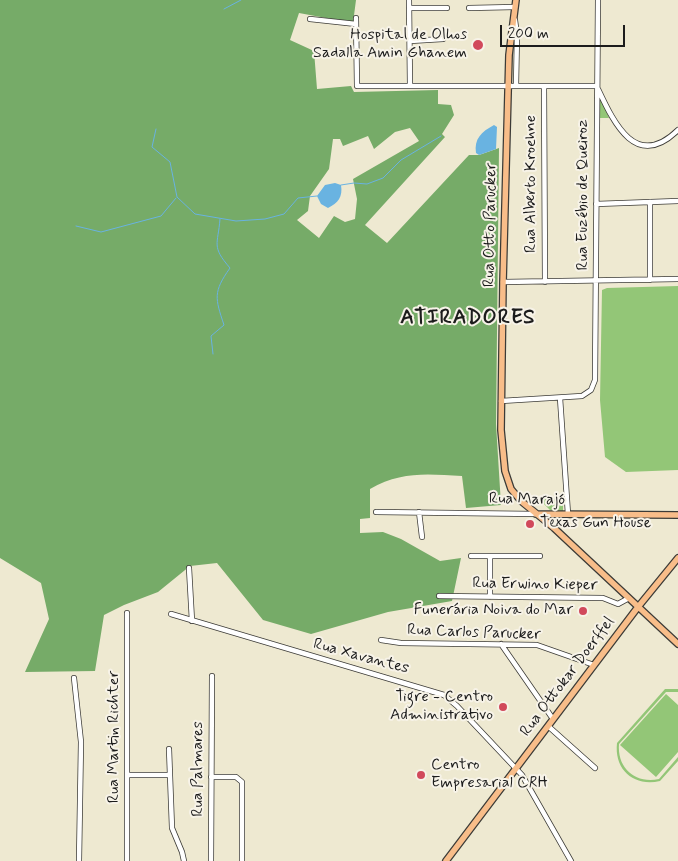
<!DOCTYPE html>
<meta charset="utf-8">
<style>
body{margin:0}
#map{position:relative;width:678px;height:861px;overflow:hidden;background:#eee9d1;font-family:Mynerve,sans-serif}
canvas{display:block}
.scale{position:absolute;left:500px;top:25px;width:125px;height:22px;box-sizing:border-box;border:2px solid #1c1c1c;border-top:0;padding-left:6px;font-size:15px;line-height:18px;white-space:nowrap;color:#1c1c1c;-webkit-text-stroke:4px #f7f3e8;paint-order:stroke}
</style>
<div id="map">
<canvas width="678" height="861"></canvas>
<div class="scale">200 m</div>
</div>
<script>
const ctx = document.querySelector('canvas').getContext('2d');
ctx.lineJoin = 'round';
function fill(path, color) {
  ctx.fillStyle = color;
  ctx.fill(path, 'evenodd');
}
function strokePath(path, color, width, dash) {
  ctx.strokeStyle = color;
  ctx.lineWidth = width;
  ctx.lineCap = dash ? 'butt' : 'round';
  ctx.setLineDash(dash || []);
  ctx.stroke(path);
}
function write(font, color, halo, rows, align = 'center') {
  ctx.font = font + ' Mynerve,sans-serif';
  ctx.lineWidth = 4;
  ctx.setLineDash([]);
  ctx.textBaseline = 'middle';
  ctx.strokeStyle = halo;
  ctx.fillStyle = color;
  for (const [text, x, y, turn = 0] of rows) {
    ctx.save();
    ctx.translate(x, y);
    ctx.rotate((+turn || 0) * Math.PI / 180);
    ctx.textAlign = isNaN(turn) ? turn : align;
    if (halo) ctx.strokeText(text, 0, 0);
    ctx.fillText(text, 0, 0);
    ctx.restore();
  }
}
const green = new Path2D(`
 M 599,94 L 609,118 L 598,118 Z
 M 678,286 L 678,470 L 626,472 L 605,457 L 600,400 L 602,290 L 607,288 Z
 M 537,497 L 563,497 L 563,511 L 550,510 Z
 M 665,689 L 678,689 L 678,692 L 666,692 L 619,744 C 617,768 635,784 659,779 L 678,757 L 678,761 L 660,781 C 634,787 614,770 617,743 Z
 M 666,694 L 678,705 L 678,752 L 656,777 L 620,745 Z`);
const forest = new Path2D(`
 M 0,0 L 356,0 L 353,23 L 299,13 L 290,40 L 314,51 L 317,89 L 351,86 L 354,92 L 438,90 L 438,104 L 451,105 L 454,115 L 442,134 L 445,137 L 365,225 L 387,243 L 469,155 L 479,155 L 499,148 L 496,424 L 501,505 L 466,508 L 462,476 C 427,474 401,471 370,489 L 370,518 L 360,519 L 360,533 L 383,532 L 401,539 L 440,561 L 461,558 L 452,601 L 388,612 L 311,634 L 263,620 L 217,563 L 190,566 L 158,592 L 124,605 L 104,615 L 95,671 L 25,672 L 49,619 L 41,583 L 0,558 ZM 410,128 L 419,141 L 353,179 L 357,199 L 355,219 L 345,222 L 334,216 L 319,238 L 297,220 L 308,211 L 310,196 L 329,169 L 333,139 L 340,139 L 343,146 L 368,136 L 374,149 L 395,132 Z`);
const water = new Path2D(`
 M 494,125 L 497,127 L 496,149 L 479,155 L 476,153 C 474,139 481,132 494,125 Z
 M 335,183 L 341,185 C 343,197 338,203 328,208 L 321,204 L 317,196 L 325,185 Z`);
const stream = new Path2D(`
 M 224,9 L 241,0
 M 156,129 L 152,147 L 170,162 L 177,197 L 195,214 L 236,221 L 265,219 L 284,214 L 298,198 L 317,196
 M 341,185 L 354,183 L 367,184 L 383,178 L 401,160 L 441,136
 M 76,226 L 101,232 L 161,216 L 176,198
 M 213,354 L 211,336 L 224,325 C 215,298 213,292 230,268 C 211,246 218,245 220,219`);
const minor = new Path2D(`
 M 409,0 L 410,86
 M 409,8 L 447,8
 M 469,8 L 515,7
 M 356,18 L 357,86 L 597,86
 M 310,19 L 356,24
 M 515,20 L 517,35 L 516,86
 M 410,41 L 443,39
 M 544,86 L 545,282
 M 598,89 C 614,123 636,171 678,130
 M 650,202 L 650,280
 M 596,204 L 678,201
 M 503,282 L 678,279
 M 560,398 L 568,514
 M 501,401 L 582,396 L 591,390 L 595,380 L 598,0
 M 376,512 L 536,514
 M 419,512 L 422,537
 M 471,556 L 540,556
 M 490,556 L 490,597
 M 189,568 L 192,621
 M 439,596 L 603,598 L 618,604 L 629,598
 M 171,614 L 444,695 L 457,706 L 522,775 L 571,861
 M 381,640 L 401,643 L 537,645 L 594,665
 M 501,644 L 553,719
 M 74,678 L 81,742 L 79,861
 M 548,726 L 595,768
 M 169,749 L 172,828 L 182,852 L 184,861
 M 127,775 L 170,775
 M 211,777 L 236,777 L 242,782 L 242,861
 M 127,861 L 127,613
 M 211,861 L 212,676`);
const major = new Path2D(`
 M 516,0 L 509,55 L 503,282 L 501,430 L 505,471 L 511,489 L 521,501 L 554,528 L 678,644
 M 536,514 L 678,515
 M 446,861 L 638,607 L 678,558`);
const markers = [
 [478,45,6,"#d1495b"],
 [530,524,5,"#d1495b"],
 [583,611,5,"#d1495b"],
 [503,707,5,"#d1495b"],
 [421,775,5,"#d1495b"]
];
const poiNames = [
 ["Hospital de Olhos",467,36],
 ["Sadalla Amin Ghanem",467,54],
 ["Texas Gun House",540,524,"left"],
 ["Funerária Noiva do Mar",573,611],
 ["Tigre - Centro",493,698],
 ["Administrativo",493,716],
 ["Centro",431,766,"left"],
 ["Empresarial CRH",431,784,"left"]
];
const streetNames = [
 ["Rua Alberto Kroehne",532,184,-90],
 ["Rua Euzébio de Queiroz",584,195,-90],
 ["Rua Otto Parucker",491,225,-89],
 ["Rua Marajó",527,500,1],
 ["Rua Erwino Kieper",535,585,1],
 ["Rua Carlos Parucker",474,633,2],
 ["Rua Xavantes",361,657,15],
 ["Rua Ottokar Doerffel",568,677,-53],
 ["Rua Martin Richter",115,737,-90],
 ["Rua Palmares",199,769,-90]
];
const districtNames = [
 ["ATIRADORES",468,319]
];
fill(green, '#93c677');
fill(forest, '#76ab68');
fill(water, '#69b3e1');
strokePath(stream, '#69b3e1', 1);
strokePath(minor, '#3c3b37', 6);
strokePath(major, '#3c3b37', 8);
strokePath(minor, '#fff', 4.5);
strokePath(major, '#f8bd89', 5.5);
for (const [x, y, r, color] of markers) {
  const dot = new Path2D();
  dot.arc(x, y, r, 0, 2 * Math.PI);
  ctx.fillStyle = color;
  ctx.fill(dot);
  strokePath(dot, '#f7f3e8', 2);
}
write('16px', '#1c1c1c', '#f7f3e8', poiNames, 'right');
write('16px', '#1c1c1c', '#f7f3e8', streetNames);
ctx.letterSpacing = '1px';
write('bold 21px', '#1c1c1c', '#f7f3e8', districtNames);
ctx.letterSpacing = '0px';
</script>
